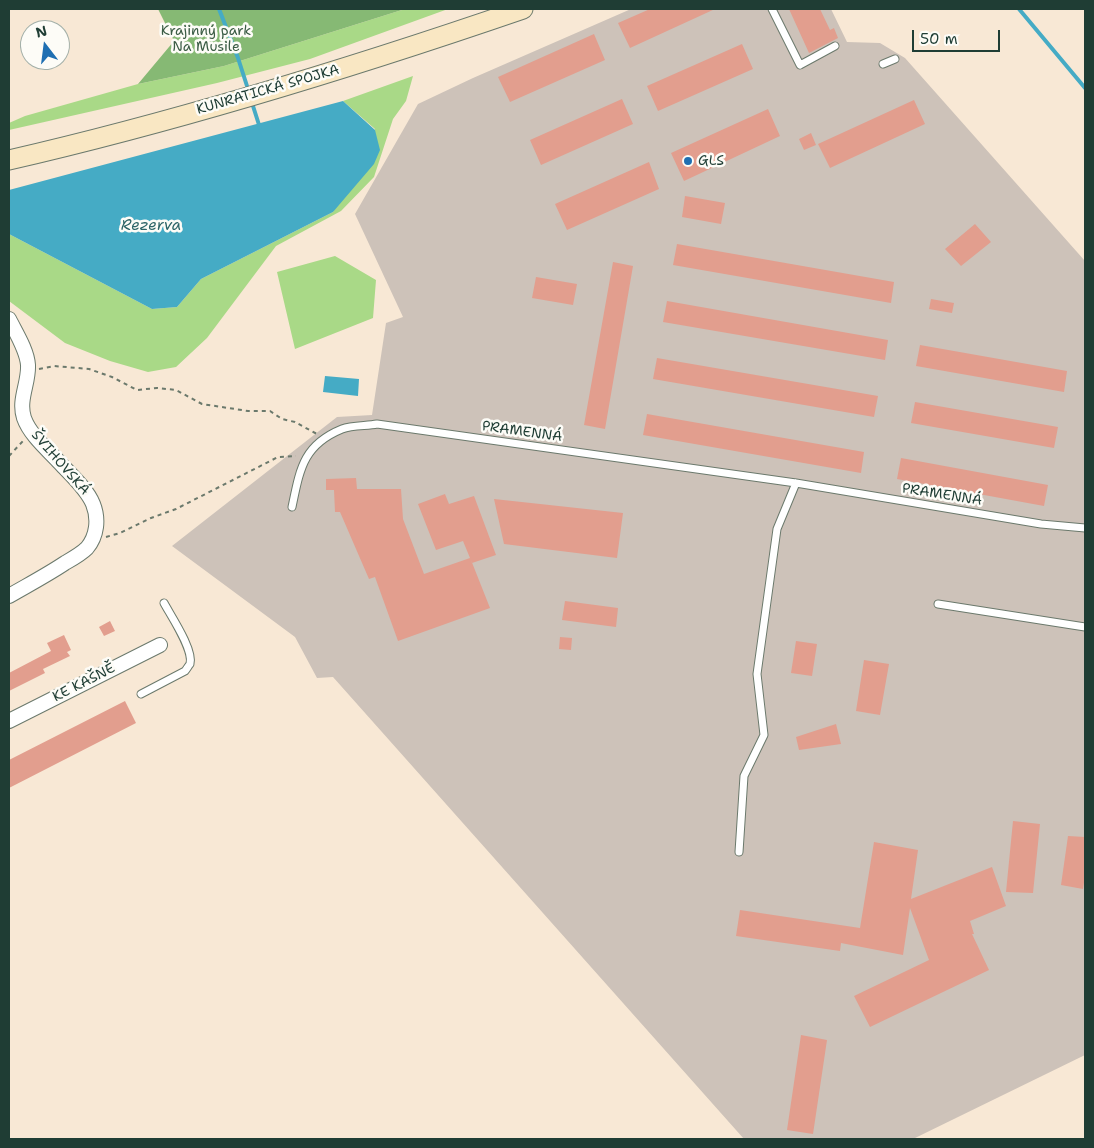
<!DOCTYPE html>
<meta charset="utf-8">
<style>
body{margin:0}
#map{position:relative;width:1094px;height:1148px;overflow:hidden;background:#f8e8d5;font-family:"Shantell Sans",sans-serif}
canvas{display:block}
.frame{position:absolute;inset:0;border:10px solid #1f3d34;pointer-events:none}
.north{position:absolute;left:20px;top:20px;width:50px;height:50px;box-sizing:border-box;background:#fdfcf7;border:1px solid #a4b0a9;border-radius:50%;rotate:345deg;font-size:14px;font-weight:700;line-height:20px;text-align:center;color:#1f3d34}
.north::after{content:'';display:block;margin:auto;width:18px;height:22px;background:#1f6fb2;clip-path:polygon(50% 0,100% 100%,50% 72%,0 100%)}
.scale{position:absolute;left:912px;top:30px;width:88px;height:22px;box-sizing:border-box;border:2px solid #1f3d34;border-top:0;padding-left:6px;font-size:15px;line-height:18px;white-space:nowrap;color:#1f3d34;-webkit-text-stroke:4px #fdfcf7;paint-order:stroke}
</style>
<div id="map">
<canvas width="1094" height="1148"></canvas>
<div class="frame"></div>
<div class="north">N</div>
<div class="scale">50 m</div>
</div>
<script>
const ctx = document.querySelector('canvas').getContext('2d');
ctx.lineJoin = 'round';
function fill(path, color) {
  ctx.fillStyle = color;
  ctx.fill(path, 'evenodd');
}
function strokePath(path, color, width, dash) {
  ctx.strokeStyle = color;
  ctx.lineWidth = width;
  ctx.lineCap = dash ? 'butt' : 'round';
  ctx.setLineDash(dash || []);
  ctx.stroke(path);
}
function write(font, color, halo, rows, align = 'center') {
  ctx.font = font + ' "Shantell Sans",sans-serif';
  ctx.lineWidth = 5;
  ctx.setLineDash([]);
  ctx.textBaseline = 'middle';
  ctx.strokeStyle = halo;
  ctx.fillStyle = color;
  for (const [text, x, y, turn = 0] of rows) {
    ctx.save();
    ctx.translate(x, y);
    ctx.rotate((+turn || 0) * Math.PI / 180);
    ctx.textAlign = isNaN(turn) ? turn : align;
    if (halo) ctx.strokeText(text, 0, 0);
    ctx.fillText(text, 0, 0);
    ctx.restore();
  }
}
const industrial = new Path2D(`
 M 631,9 L 831,9 L 847,42 L 880,43 L 905,58 L 1085,261 L 1085,1055 L 913,1139 L 744,1139 L 333,677 L 317,678 L 295,637 L 172,546 L 337,417 L 372,415 L 386,323 L 403,317 L 355,214 L 418,104 L 473,78 Z`);
const green = new Path2D(`
 M 405,9 L 448,9 L 310,59 L 217,83 L 9,130 L 9,123 L 25,116 L 138,84 L 224,66 Z
 M 413,76 L 406,101 L 393,119 L 374,177 L 341,211 L 276,246 L 207,338 L 176,367 L 148,372 L 110,361 L 65,343 L 9,301 L 9,234 L 152,309 L 177,307 L 201,279 L 333,212 L 375,129 L 343,101 Z
 M 335,256 L 376,280 L 373,318 L 295,349 L 277,272 Z`);
const forest = new Path2D(`
 M 158,9 L 405,9 L 224,66 L 138,84 L 174,41 Z`);
const water = new Path2D(`
 M 343,101 L 375,130 L 380,150 L 374,164 L 333,212 L 201,279 L 177,307 L 152,309 L 9,234 L 9,190 Z
 M 325,376 L 359,379 L 358,396 L 323,392 Z`);
const stream = new Path2D(`
 M 219,9 L 238,58 L 247,86
 M 1019,9 L 1085,88
 M 253,106 L 260,128`);
const building = new Path2D(`
 M 650,9 L 715,9 L 630,48 L 618,23 Z
 M 789,9 L 820,9 L 830,30 L 834,28 L 838,38 L 809,53 Z
 M 594,34 L 605,60 L 510,102 L 498,77 Z
 M 742,44 L 753,69 L 658,111 L 647,86 Z
 M 622,99 L 633,124 L 541,165 L 530,140 Z
 M 914,100 L 925,124 L 830,168 L 818,144 Z
 M 768,109 L 780,136 L 684,181 L 671,153 Z
 M 811,133 L 816,145 L 804,150 L 799,139 Z
 M 649,162 L 659,189 L 567,230 L 555,204 Z
 M 685,196 L 725,203 L 721,224 L 682,217 Z
 M 975,224 L 991,242 L 961,266 L 945,249 Z
 M 677,244 L 894,282 L 891,303 L 673,265 Z
 M 613,262 L 633,266 L 605,429 L 584,425 Z
 M 536,277 L 577,284 L 573,305 L 532,298 Z
 M 931,299 L 954,303 L 952,313 L 929,309 Z
 M 667,301 L 888,340 L 885,360 L 663,322 Z
 M 920,345 L 1067,371 L 1064,392 L 916,366 Z
 M 657,358 L 878,396 L 874,417 L 653,379 Z
 M 915,402 L 1058,427 L 1054,448 L 911,423 Z
 M 647,414 L 864,452 L 861,473 L 643,435 Z
 M 901,458 L 1048,485 L 1044,506 L 897,479 Z
 M 356,478 L 357,489 L 401,489 L 403,519 L 424,574 L 470,558 L 463,541 L 436,550 L 418,504 L 445,494 L 449,504 L 474,496 L 496,555 L 472,563 L 471,560 L 490,608 L 398,641 L 375,577 L 369,579 L 340,512 L 335,512 L 334,490 L 326,490 L 326,479 Z
 M 494,499 L 623,513 L 617,558 L 504,544 Z
 M 565,601 L 618,608 L 616,627 L 562,620 Z
 M 110,621 L 115,631 L 104,636 L 99,627 Z
 M 64,635 L 71,650 L 67,652 L 70,656 L 43,669 L 45,673 L 9,691 L 9,673 L 51,651 L 47,643 Z
 M 560,637 L 572,638 L 571,650 L 559,649 Z
 M 796,641 L 817,644 L 812,676 L 791,673 Z
 M 864,660 L 889,664 L 880,715 L 856,711 Z
 M 125,701 L 136,723 L 9,788 L 9,760 Z
 M 836,724 L 841,744 L 799,750 L 796,737 Z
 M 1013,821 L 1040,824 L 1033,893 L 1006,892 Z
 M 1068,836 L 1085,837 L 1085,876 L 1083,889 L 1061,885 Z
 M 874,842 L 918,850 L 911,899 L 992,867 L 1006,906 L 970,921 L 974,934 L 972,934 L 989,970 L 870,1027 L 854,996 L 929,960 L 910,908 L 903,955 L 841,943 L 840,951 L 736,936 L 740,910 L 860,928 Z
 M 801,1035 L 827,1040 L 813,1134 L 787,1130 Z`);
const path = new Path2D(`
 M 39,369 L 54,366 L 89,369 L 112,377 L 137,390 L 157,388 L 176,390 L 202,404 L 248,411 L 270,411 L 282,419 L 295,422 L 317,434
 M 9,456 L 23,441
 M 106,537 L 120,533 L 151,518 L 176,509 L 278,457 L 296,456`);
const service = new Path2D(`
 M 772,9 L 800,65 L 835,46
 M 883,64 L 895,59
 M 292,507 C 300,469 303,445 342,429 C 352,425 367,426 377,424 L 796,483 L 1041,524 L 1085,528
 M 938,604 L 1085,627
 M 141,694 L 185,671 C 186,670 189,665 190,664 C 194,650 171,616 164,603
 M 739,852 L 744,776 L 764,735 L 757,674 L 777,529 L 796,483`);
const minor = new Path2D(`
 M 9,319 C 16,333 27,350 28,365 C 29,383 18,400 24,418 C 30,435 48,450 60,463 C 71,475 87,489 93,504 C 99,519 97,536 87,548 C 81,554 72,559 65,563 C 47,575 28,585 9,596
 M 9,721 L 160,645`);
const secondary = new Path2D(`
 M 9,160 C 183,120 354,67 523,9`);
const markers = [
 [688,161,5,"#1f6fb2"]
];
const parkNames = [
 ["Krajinný park",206,31],
 ["Na Musile",206,47]
];
const streetNames = [
 ["KUNRATICKÁ SPOJKA",268,90,-16],
 ["PRAMENNÁ",522,432,8],
 ["ŠVIHOVSKÁ",60,463,49],
 ["PRAMENNÁ",942,495,9],
 ["KE KAŠNĚ",84,683,-27]
];
const poiNames = [
 ["GLS",698,161]
];
const waterNames = [
 ["Rezerva",151,226]
];
fill(industrial, '#cdc2b9');
fill(green, '#a9d987');
fill(forest, '#86b974');
fill(water, '#45abc5');
strokePath(stream, '#45abc5', 4);
fill(building, '#e29e8e');
strokePath(service, '#6b796c', 9);
strokePath(minor, '#6b796c', 16);
strokePath(secondary, '#6b796c', 21);
strokePath(path, '#6b796c', 2, [4, 4]);
strokePath(service, '#fff', 7);
strokePath(minor, '#fff', 14);
strokePath(secondary, '#f9e7c3', 19);
for (const [x, y, r, color] of markers) {
  const dot = new Path2D();
  dot.arc(x, y, r, 0, 2 * Math.PI);
  ctx.fillStyle = color;
  ctx.fill(dot);
  strokePath(dot, '#fdfcf7', 2);
}
write('14px', '#3b5c45', '#fdfcf7', parkNames);
write('14px', '#1f3d34', '#fdfcf7', streetNames);
write('14px', '#1f3d34', '#fdfcf7', poiNames, 'left');
write('italic 15px', '#2c6467', '#fdfcf7', waterNames);
</script>
